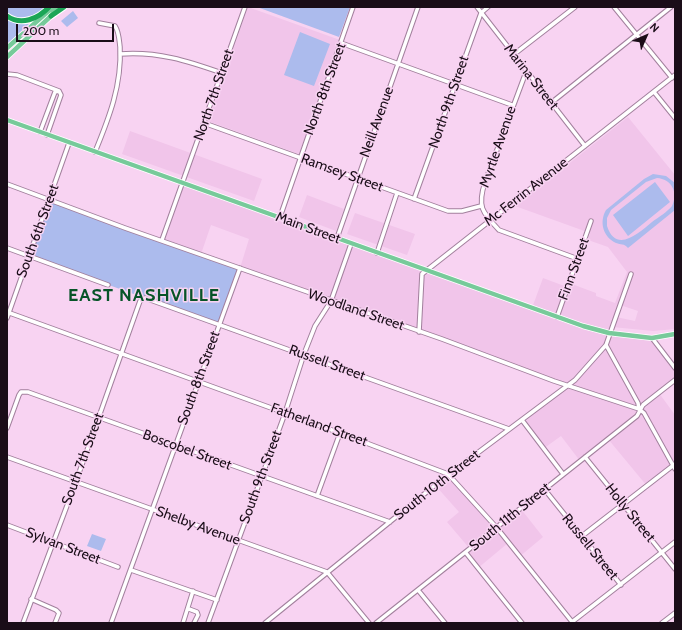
<!DOCTYPE html>
<style>
body{margin:0}
#map{position:relative;width:682px;height:630px;overflow:hidden;background:#f8d3f2;font-family:Cabin,sans-serif}
canvas{display:block}
.frame{position:absolute;inset:0;border:8px solid #1a0d18;pointer-events:none}
.north{position:absolute;left:626px;top:16px;width:40px;height:40px;-webkit-text-stroke:3px #f8d3f2;paint-order:stroke;rotate:45deg;font-size:11px;font-weight:700;line-height:16px;text-align:center;color:#1a0d18}
.north::after{content:'';display:block;margin:auto;width:14px;height:18px;background:#1a0d18;clip-path:polygon(50% 0,100% 100%,50% 72%,0 100%)}
.scale{position:absolute;left:16px;top:24px;width:98px;height:18px;box-sizing:border-box;border:2px solid #1a0d18;border-top:0;padding-left:5px;font-size:12px;line-height:14px;white-space:nowrap;color:#1a0d18;-webkit-text-stroke:3px #f8d3f2;paint-order:stroke}
</style>
<div id="map">
<canvas width="682" height="630"></canvas>
<div class="frame"></div>
<div class="north">N</div>
<div class="scale">200 m</div>
</div>
<script>
const ctx = document.querySelector('canvas').getContext('2d');
ctx.lineJoin = 'round';
function fill(path, color) {
  ctx.fillStyle = color;
  ctx.fill(path, 'evenodd');
}
function strokePath(path, color, width, dash) {
  ctx.strokeStyle = color;
  ctx.lineWidth = width;
  ctx.lineCap = dash ? 'butt' : 'round';
  ctx.setLineDash(dash || []);
  ctx.stroke(path);
}
function write(font, color, halo, rows, align = 'center') {
  ctx.font = font + ' Cabin,sans-serif';
  ctx.lineWidth = 3;
  ctx.setLineDash([]);
  ctx.textBaseline = 'middle';
  ctx.strokeStyle = halo;
  ctx.fillStyle = color;
  for (const [text, x, y, turn = 0] of rows) {
    ctx.save();
    ctx.translate(x, y);
    ctx.rotate((+turn || 0) * Math.PI / 180);
    ctx.textAlign = isNaN(turn) ? turn : align;
    if (halo) ctx.strokeText(text, 0, 0);
    ctx.fillText(text, 0, 0);
    ctx.restore();
  }
}
const built = new Path2D(`
 M 248,7 L 340,40 L 299,154 L 208,121 Z
 M 628,117 L 675,175 L 675,329 L 653,331 L 612,327 L 609,333 L 652,338 L 675,368 L 675,380 L 659,393 L 675,415 L 675,464 L 647,486 L 608,439 L 580,461 L 561,436 L 543,449 L 522,420 L 568,386 L 442,339 L 240,268 L 249,239 L 211,225 L 201,254 L 162,240 L 182,183 L 532,308 L 543,278 L 567,287 L 569,283 L 596,293 L 596,296 L 615,303 L 627,272 L 608,247 L 588,240 L 590,233 L 515,206 ZM 617,304 L 638,311 L 635,321 L 616,317 L 619,306 Z
 M 130,131 L 262,179 L 254,201 L 122,154 Z
 M 307,195 L 344,209 L 336,231 L 299,217 Z
 M 355,213 L 415,234 L 407,255 L 347,234 Z
 M 448,474 L 497,528 L 521,509 L 543,537 L 519,557 L 508,543 L 478,568 L 466,553 L 470,549 L 447,522 L 459,512 L 435,485 Z`);
const green = new Path2D(`
 M 7,7 L 47,7 C 35,15 20,25 7,12 Z
 M 257,7 L 350,7 L 339,37 Z
 M 73,11 L 78,18 L 67,27 L 61,21 Z
 M 7,19 L 17,23 L 29,24 L 7,44 Z
 M 300,32 L 330,44 L 314,86 L 284,75 Z
 M 653,174 L 666,176 L 675,183 L 675,210 L 628,248 C 624,243 621,245 616,243 C 603,237 599,222 606,210 L 644,179 ZM 657,178 C 671,179 679,192 672,206 C 667,212 659,217 652,222 C 639,233 616,254 607,226 L 607,218 L 611,210 L 646,182 Z
 M 655,182 L 670,202 L 628,236 L 613,215 Z
 M 49,200 L 240,268 L 219,325 L 29,256 Z
 M 92,534 L 106,539 L 101,551 L 87,546 Z`);
const minor = new Path2D(`
 M 477,7 L 585,146
 M 614,7 L 672,78
 M 341,43 L 512,105
 M 120,54 C 157,51 188,61 222,73
 M 513,55 L 575,7
 M 526,72 L 485,182 C 477,207 482,212 499,230 L 578,259
 M 7,74 L 17,75 L 59,91
 M 654,92 L 675,118
 M 551,103 L 671,7
 M 204,123 L 448,211 L 462,211 L 481,206
 M 40,132 L 55,92 L 59,91 L 61,95 L 47,135
 M 95,152 C 109,118 122,85 120,47 C 119,39 119,32 115,26 L 99,23
 M 7,184 L 125,228 L 442,339 L 554,381 L 639,409 L 644,413 L 675,469
 M 414,199 L 481,13 L 488,7
 M 280,217 L 353,7
 M 337,238 L 418,7
 M 162,240 L 245,7
 M 7,248 L 108,285
 M 377,253 L 397,193
 M 7,312 L 340,433 L 448,474 L 497,528 L 573,623
 M 557,317 L 591,221
 M 7,318 L 69,143
 M 419,332 L 422,274 L 675,75
 M 652,338 L 675,368
 M 606,345 L 638,403 L 639,409
 M 522,420 L 563,474
 M 7,428 L 19,395 L 21,392 L 28,392 L 390,522
 M 7,457 L 327,572 L 369,623
 M 585,457 L 675,569
 M 545,490 L 621,585
 M 317,496 L 340,433
 M 7,525 L 118,567
 M 582,536 L 675,464
 M 466,553 L 522,623
 M 131,570 L 217,600
 M 418,590 L 445,623
 M 31,599 L 56,610 L 59,613 L 55,623
 M 189,609 L 197,612 L 198,615 L 194,623
 M 572,622 L 675,542
 M 23,623 L 74,487 L 140,301 L 145,298 L 509,429
 M 111,623 L 240,268
 M 183,623 L 193,591
 M 208,623 L 284,416 L 304,354 L 315,326 L 331,301 L 351,244
 M 265,623 L 444,478 L 575,380 L 606,345 L 631,274
 M 376,623 L 637,416 L 643,405 L 675,380
 M 662,623 L 675,613`);
const major = new Path2D(`
 M 7,48 L 53,7
 M 7,57 L 51,16 L 57,7
 M 7,120 L 583,326 L 609,333 L 652,338 L 675,334`);
const highway = new Path2D(`
 M 7,16 C 21,26 38,19 49,7
 M 51,16 L 64,7`);
const streetNames = [
 ["Marina Street",531,77,52],
 ["North 8th Street",325,89,-70],
 ["North 7th Street",214,95,-71],
 ["North 9th Street",449,102,-71],
 ["Neill Avenue",377,122,-70],
 ["Myrtle Avenue",498,147,-71],
 ["Ramsey Street",342,173,20],
 ["Mc Ferrin Avenue",526,192,-38],
 ["Main Street",308,228,20],
 ["South 6th Street",38,231,-70],
 ["Finn Street",574,269,-70],
 ["Woodland Street",356,310,19],
 ["Russell Street",327,363,20],
 ["South 8th Street",199,378,-70],
 ["Fatherland Street",319,425,20],
 ["Boscobel Street",187,450,20],
 ["South 7th Street",83,459,-70],
 ["South 9th Street",261,477,-70],
 ["South 10th Street",437,485,-38],
 ["Holly Street",630,513,51],
 ["South 11th Street",510,517,-39],
 ["Shelby Avenue",198,526,20],
 ["Sylvan Street",63,546,21],
 ["Russell Street",590,547,51]
];
const districtNames = [
 ["EAST NASHVILLE",144,296]
];
fill(built, '#f1c5ea');
fill(green, '#acbbed');
strokePath(minor, '#a2809d', 5.5);
strokePath(major, '#fff', 6);
strokePath(highway, '#fff', 7);
strokePath(minor, '#fff', 3.5);
strokePath(major, '#77ca9a', 4.5);
strokePath(highway, '#1ca657', 5);
write('14px', '#1a0d18', '#f8d3f2', streetNames);
ctx.letterSpacing = '1px';
write('bold 18px', '#075428', '#f8d3f2', districtNames);
ctx.letterSpacing = '0px';
</script>
